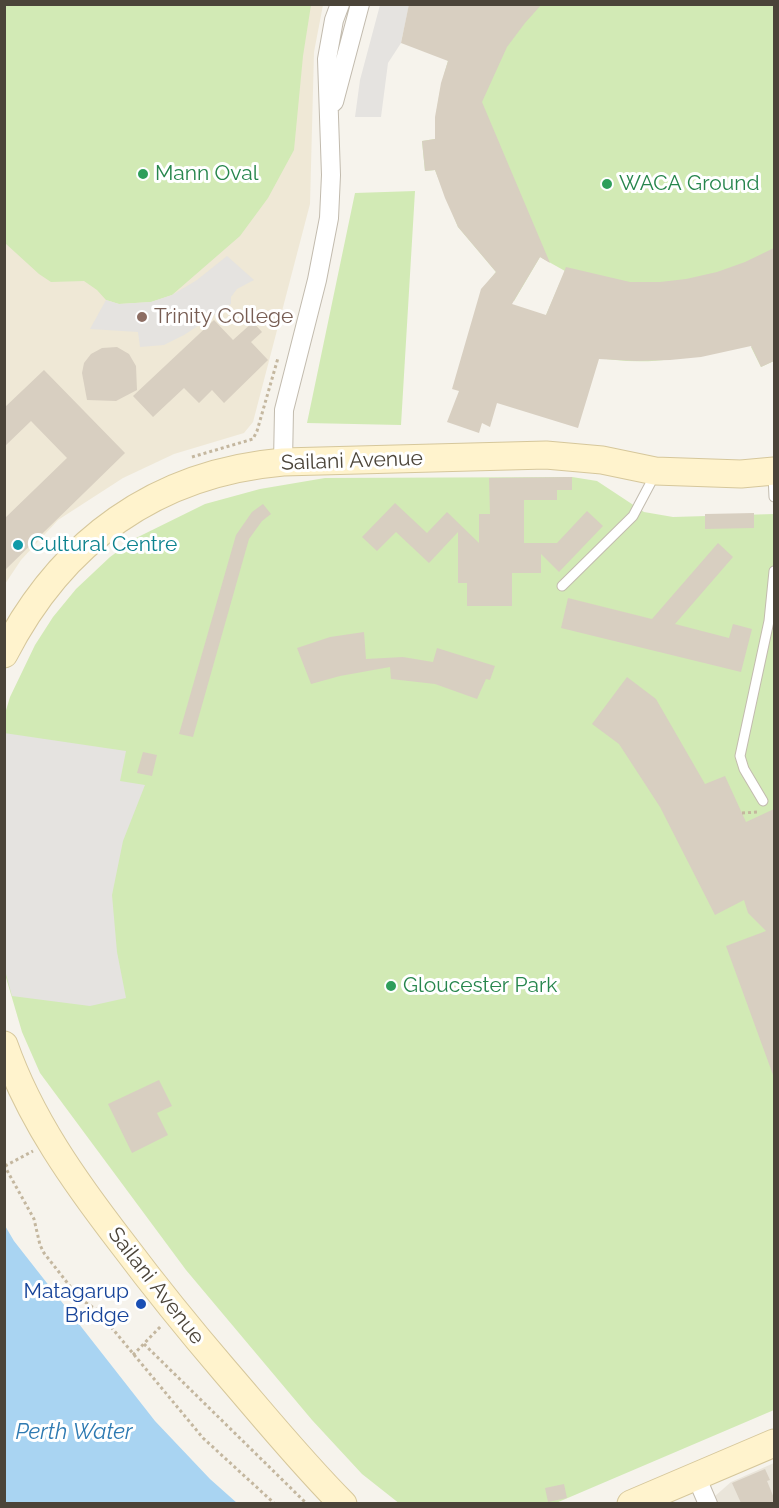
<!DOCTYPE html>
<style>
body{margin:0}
#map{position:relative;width:779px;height:1508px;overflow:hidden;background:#f6f3ec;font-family:Raleway,sans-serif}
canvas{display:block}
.frame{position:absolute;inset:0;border:6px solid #4b4439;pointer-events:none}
</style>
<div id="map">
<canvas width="779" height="1508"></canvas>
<div class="frame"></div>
</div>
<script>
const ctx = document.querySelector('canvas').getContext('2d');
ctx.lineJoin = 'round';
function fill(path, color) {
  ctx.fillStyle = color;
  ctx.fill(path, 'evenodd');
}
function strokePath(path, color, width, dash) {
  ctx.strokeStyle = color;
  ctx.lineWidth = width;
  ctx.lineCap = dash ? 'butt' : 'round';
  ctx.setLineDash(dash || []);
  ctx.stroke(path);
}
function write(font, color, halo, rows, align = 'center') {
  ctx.font = font + ' Raleway,sans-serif';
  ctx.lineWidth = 6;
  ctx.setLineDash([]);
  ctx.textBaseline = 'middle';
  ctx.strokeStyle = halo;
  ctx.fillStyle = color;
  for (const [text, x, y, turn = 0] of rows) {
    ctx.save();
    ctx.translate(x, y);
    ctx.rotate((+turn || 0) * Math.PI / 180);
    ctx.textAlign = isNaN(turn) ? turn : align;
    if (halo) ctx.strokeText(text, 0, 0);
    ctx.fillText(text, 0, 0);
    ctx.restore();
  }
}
const residential = new Path2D(`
 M 774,1463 L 774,1503 L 706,1504 L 731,1482 Z`);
const education = new Path2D(`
 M 5,5 L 323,5 L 314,52 L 310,204 L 253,422 L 244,433 L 174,454 L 123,478 L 58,520 L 21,560 L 5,584 Z`);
const green = new Path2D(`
 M 4,5 L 311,5 L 303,56 L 294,150 L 268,198 L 240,236 L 172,295 L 151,302 L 119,304 L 106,300 L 97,290 L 84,281 L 51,282 L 39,274 L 5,243 Z
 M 409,5 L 774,5 L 774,361 L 761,367 L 751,347 L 764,343 C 733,348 702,355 672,359 C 625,366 578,356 534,343 L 565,271 L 540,257 L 514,301 L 487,283 L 496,272 L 458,227 L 435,170 L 425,171 L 422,141 L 435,139 C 435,112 440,87 448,61 Z
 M 415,191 L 401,425 L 307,423 L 355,193 Z
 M 572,477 L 597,481 L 644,512 L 673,517 L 774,514 L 774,1410 L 556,1503 L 400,1504 L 362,1474 L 312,1420 L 186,1270 L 40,1073 L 22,1032 L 5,974 L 4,717 L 10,697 L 35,645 L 53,617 L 76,589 L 110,557 L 136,538 L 205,504 L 260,489 L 325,478 Z`);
const parking = new Path2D(`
 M 380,5 L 409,5 L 401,43 L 388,63 L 381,117 L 355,117 L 360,80 Z
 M 227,256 L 254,280 L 237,289 L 231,297 L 231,304 L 184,335 L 164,345 L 140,347 L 138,332 L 90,329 L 106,300 L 119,304 L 151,302 L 172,295 L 197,280 Z
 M 4,733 L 126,751 L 120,781 L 145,785 L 123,841 L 112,895 L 117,952 L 126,998 L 90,1006 L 12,996 L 4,967 Z`);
const water = new Path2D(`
 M 4,1224 L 14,1241 L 155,1421 L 210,1479 L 237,1503 L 5,1503 Z`);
const building = new Path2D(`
 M 409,4 L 542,4 L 525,23 L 507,47 L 482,102 L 550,263 L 540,257 L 512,304 L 546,315 L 566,267 L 630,282 L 660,282 L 686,279 L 717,272 L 745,262 L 774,248 L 774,361 L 761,367 L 751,346 L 701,357 L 670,360 L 636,361 L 599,359 L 578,428 L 497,403 L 490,427 L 482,423 L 479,433 L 447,422 L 459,391 L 452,389 L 481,289 L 496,272 L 458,227 L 445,198 L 435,170 L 425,171 L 422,141 L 435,139 L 435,117 L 441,83 L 448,61 L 401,43 Z
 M 214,320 L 233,340 L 253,322 L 262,332 L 251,342 L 268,360 L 224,403 L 212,390 L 199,403 L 184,388 L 153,417 L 133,396 Z
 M 117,347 L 129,354 L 136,366 L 137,390 L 116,401 L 87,400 L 82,373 L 84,363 L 91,354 L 102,348 Z
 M 44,370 L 125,453 L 4,571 L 4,519 L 67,458 L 31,421 L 4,447 L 4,408 Z
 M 572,477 L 572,490 L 557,490 L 557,500 L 524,500 L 524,543 L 557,543 L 587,511 L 603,526 L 559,572 L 541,554 L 541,573 L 512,573 L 512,606 L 467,606 L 467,583 L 458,583 L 458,532 L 429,563 L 396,532 L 377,551 L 362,537 L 395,503 L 427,533 L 447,512 L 479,543 L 479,514 L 490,514 L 489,478 Z
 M 263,504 L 271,514 L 262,521 L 249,539 L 193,737 L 179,734 L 236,535 L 252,512 Z
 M 754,513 L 754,528 L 705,529 L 705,514 Z
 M 718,543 L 733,557 L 675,624 L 729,638 L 733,624 L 752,629 L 741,672 L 561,628 L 568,598 L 652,619 Z
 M 364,632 L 366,659 L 403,657 L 433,662 L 437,648 L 495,666 L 490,680 L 486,679 L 477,699 L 435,684 L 391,679 L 390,667 L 340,676 L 311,684 L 297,648 L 330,637 Z
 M 627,677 L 656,699 L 705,784 L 725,776 L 746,822 L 774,809 L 774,1074 L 773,1075 L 726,946 L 766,931 L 748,913 L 744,900 L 715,915 L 660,807 L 619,744 L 592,724 Z
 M 143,752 L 157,755 L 152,776 L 137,773 Z
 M 159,1080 L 172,1106 L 157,1113 L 168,1135 L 132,1153 L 108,1104 Z
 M 765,1469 L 770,1480 L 767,1481 L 774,1498 L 774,1503 L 741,1503 L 732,1483 Z
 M 564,1484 L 567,1498 L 548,1502 L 545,1488 Z`);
const path = new Path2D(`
 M 192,457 L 253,439 L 257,431 L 278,358
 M 742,813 L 758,812
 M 4,1165 L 34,1219 L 40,1245 L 44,1253 L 80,1299 L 97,1310 L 203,1438 L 275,1504
 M 5,1166 L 33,1151
 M 144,1344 L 307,1504
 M 133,1355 L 161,1326`);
const lane = new Path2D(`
 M 773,474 L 774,497
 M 562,586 L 633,516 L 650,484 L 654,473
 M 763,801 L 744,769 L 740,756 L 769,621 L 774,571`);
const street = new Path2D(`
 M 334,102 L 360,4
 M 283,462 L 284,410 L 317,280 L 329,218 L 331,175 L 327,59 L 334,20 L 340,4
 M 696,1476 L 708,1504`);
const secondary = new Path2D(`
 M 4,654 C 62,541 156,473 283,462 L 546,455 L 602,460 L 655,471 L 741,474 L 774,471
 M 4,1045 C 30,1119 75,1182 122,1243 C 155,1287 189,1329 225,1371 C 263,1415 301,1462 343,1504
 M 631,1504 L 774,1443`);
const markers = [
 [143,174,6,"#2e9e5b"],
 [607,184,6,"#2e9e5b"],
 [142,317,6,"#8d6e63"],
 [18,545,6,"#0f9aa8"],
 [391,986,6,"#2e9e5b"],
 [141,1304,6,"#1a4fb4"]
];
const leisureNames = [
 ["Mann Oval",155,174],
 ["WACA Ground",619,184],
 ["Gloucester Park",403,986]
];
const educationNames = [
 ["Trinity College",154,317]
];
const streetNames = [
 ["Sailani Avenue",352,461,-2],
 ["Sailani Avenue",156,1286,52]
];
const cultureNames = [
 ["Cultural Centre",30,545]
];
const transitNames = [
 ["Matagarup",129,1292],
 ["Bridge",129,1316]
];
const waterNames = [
 ["Perth Water",74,1432]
];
fill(residential, '#eae5da');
fill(education, '#efe8d6');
fill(green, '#d2eab5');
fill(parking, '#e5e3e0');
fill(water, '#a9d4f2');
fill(building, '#d8cfc1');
strokePath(lane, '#c2bbae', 11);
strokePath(street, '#c2bbae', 20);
strokePath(secondary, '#d6c79b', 29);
strokePath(path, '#c4b79f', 3, [3, 3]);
strokePath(lane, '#fff', 9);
strokePath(street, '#fff', 18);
strokePath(secondary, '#fff3cd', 27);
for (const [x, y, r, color] of markers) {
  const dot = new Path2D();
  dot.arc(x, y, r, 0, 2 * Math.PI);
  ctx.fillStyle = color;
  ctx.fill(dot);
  strokePath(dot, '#fff', 2);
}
write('21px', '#27864d', '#fff', leisureNames, 'left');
write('21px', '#785e54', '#fff', educationNames, 'left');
write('21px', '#4b4439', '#fff', streetNames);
write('21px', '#0d838f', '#fff', cultureNames, 'left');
write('21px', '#164399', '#fff', transitNames, 'right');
write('italic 22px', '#2e7ab2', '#fff', waterNames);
</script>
